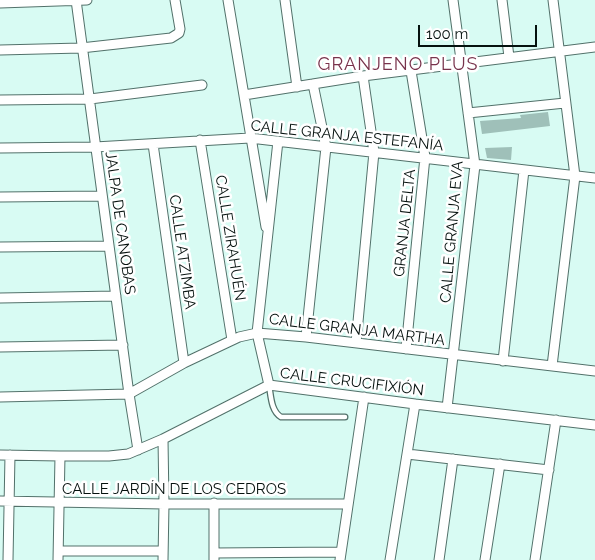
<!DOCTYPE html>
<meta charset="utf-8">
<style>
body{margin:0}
#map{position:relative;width:595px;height:560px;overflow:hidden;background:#d8fbf3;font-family:Raleway,sans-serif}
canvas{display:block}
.scale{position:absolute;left:418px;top:25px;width:119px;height:22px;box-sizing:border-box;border:2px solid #05110e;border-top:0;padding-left:6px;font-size:15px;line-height:18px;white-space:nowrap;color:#05110e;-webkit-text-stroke:4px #fff;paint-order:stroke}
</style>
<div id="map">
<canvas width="595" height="560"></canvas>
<div class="scale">100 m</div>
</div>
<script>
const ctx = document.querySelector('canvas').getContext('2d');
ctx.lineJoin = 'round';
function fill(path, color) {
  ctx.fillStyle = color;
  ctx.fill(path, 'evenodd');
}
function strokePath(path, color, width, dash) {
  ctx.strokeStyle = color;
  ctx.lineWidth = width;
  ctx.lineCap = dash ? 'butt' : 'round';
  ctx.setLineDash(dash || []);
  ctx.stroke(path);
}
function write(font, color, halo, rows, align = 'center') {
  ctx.font = font + ' Raleway,sans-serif';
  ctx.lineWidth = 5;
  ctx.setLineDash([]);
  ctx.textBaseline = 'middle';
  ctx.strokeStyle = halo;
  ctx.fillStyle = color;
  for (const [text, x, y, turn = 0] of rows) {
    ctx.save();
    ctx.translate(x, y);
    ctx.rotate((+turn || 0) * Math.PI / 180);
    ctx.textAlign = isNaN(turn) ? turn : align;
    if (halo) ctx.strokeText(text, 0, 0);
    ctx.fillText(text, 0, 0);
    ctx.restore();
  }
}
const building = new Path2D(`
 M 548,112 L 550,126 L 482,134 L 480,121 L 521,118 L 520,115 Z
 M 512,147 L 511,160 L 487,158 L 485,148 Z`);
const service = new Path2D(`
 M 269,385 C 271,396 271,411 281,417 L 345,417`);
const minor = new Path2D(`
 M 76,0 L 129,394 L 138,450
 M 228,0 L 266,227
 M 285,0 L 297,87
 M 502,0 L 509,57
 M 0,3 L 87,0
 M 0,50 L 81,48 L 171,38 L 179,33 L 180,29 L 175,0
 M 244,95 L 363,76 L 595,47
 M 0,100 L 90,99 L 202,85
 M 468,113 L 565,103
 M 200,140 L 232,340
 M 153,144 L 184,363
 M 0,148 L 95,147 L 250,138 L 595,178
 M 0,197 L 101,196
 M 0,247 L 109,246
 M 0,298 L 116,296
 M 306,337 L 326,147 L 313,84
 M 356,343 L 374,152 L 363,76
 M 0,347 L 123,345
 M 406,349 L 425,157 L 411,71
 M 503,361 L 524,170
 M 552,366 L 575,176 L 553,0
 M 269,385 L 257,333 L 278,141
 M 0,397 L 129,394 L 184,363 L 239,337 L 257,333 L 306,337 L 595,371
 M 447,408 L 475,165 L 453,0
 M 163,439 L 164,504 L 163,560
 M 407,454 L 549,470
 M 0,455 L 60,456 L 109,456 L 128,454 L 163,439 L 269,385 L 415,404 L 595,425
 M 0,501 L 164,504 L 348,504
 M 59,551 L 163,551
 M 214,553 L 341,552
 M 8,560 L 10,455
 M 58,560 L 60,456
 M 214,560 L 214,503
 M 340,560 L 364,397
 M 390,560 L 415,404
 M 439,560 L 453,459
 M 485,560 L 500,464
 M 535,560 L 556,420`);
const streetNames = [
 ["CALLE GRANJA ESTEFANÍA",347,136,6],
 ["JALPA DE CANOBAS",120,223,82],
 ["GRANJA DELTA",405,223,-84],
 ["CALLE GRANJA EVA",452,232,-85],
 ["CALLE ZIRAHUÉN",230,238,81],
 ["CALLE ATZIMBA",182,252,82],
 ["CALLE GRANJA MARTHA",357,330,7],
 ["CALLE CRUCIFIXIÓN",352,382,7],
 ["CALLE JARDÍN DE LOS CEDROS",174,489]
];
const quarterNames = [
 ["GRANJENO PLUS",398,65]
];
fill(building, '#9fc0b9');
strokePath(service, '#52716a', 7);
strokePath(minor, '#52716a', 11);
strokePath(service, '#fff', 4.5);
strokePath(minor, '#fff', 9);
write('15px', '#05110e', '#fff', streetNames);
ctx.letterSpacing = '1px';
write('18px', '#78334c', '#fff', quarterNames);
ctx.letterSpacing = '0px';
</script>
